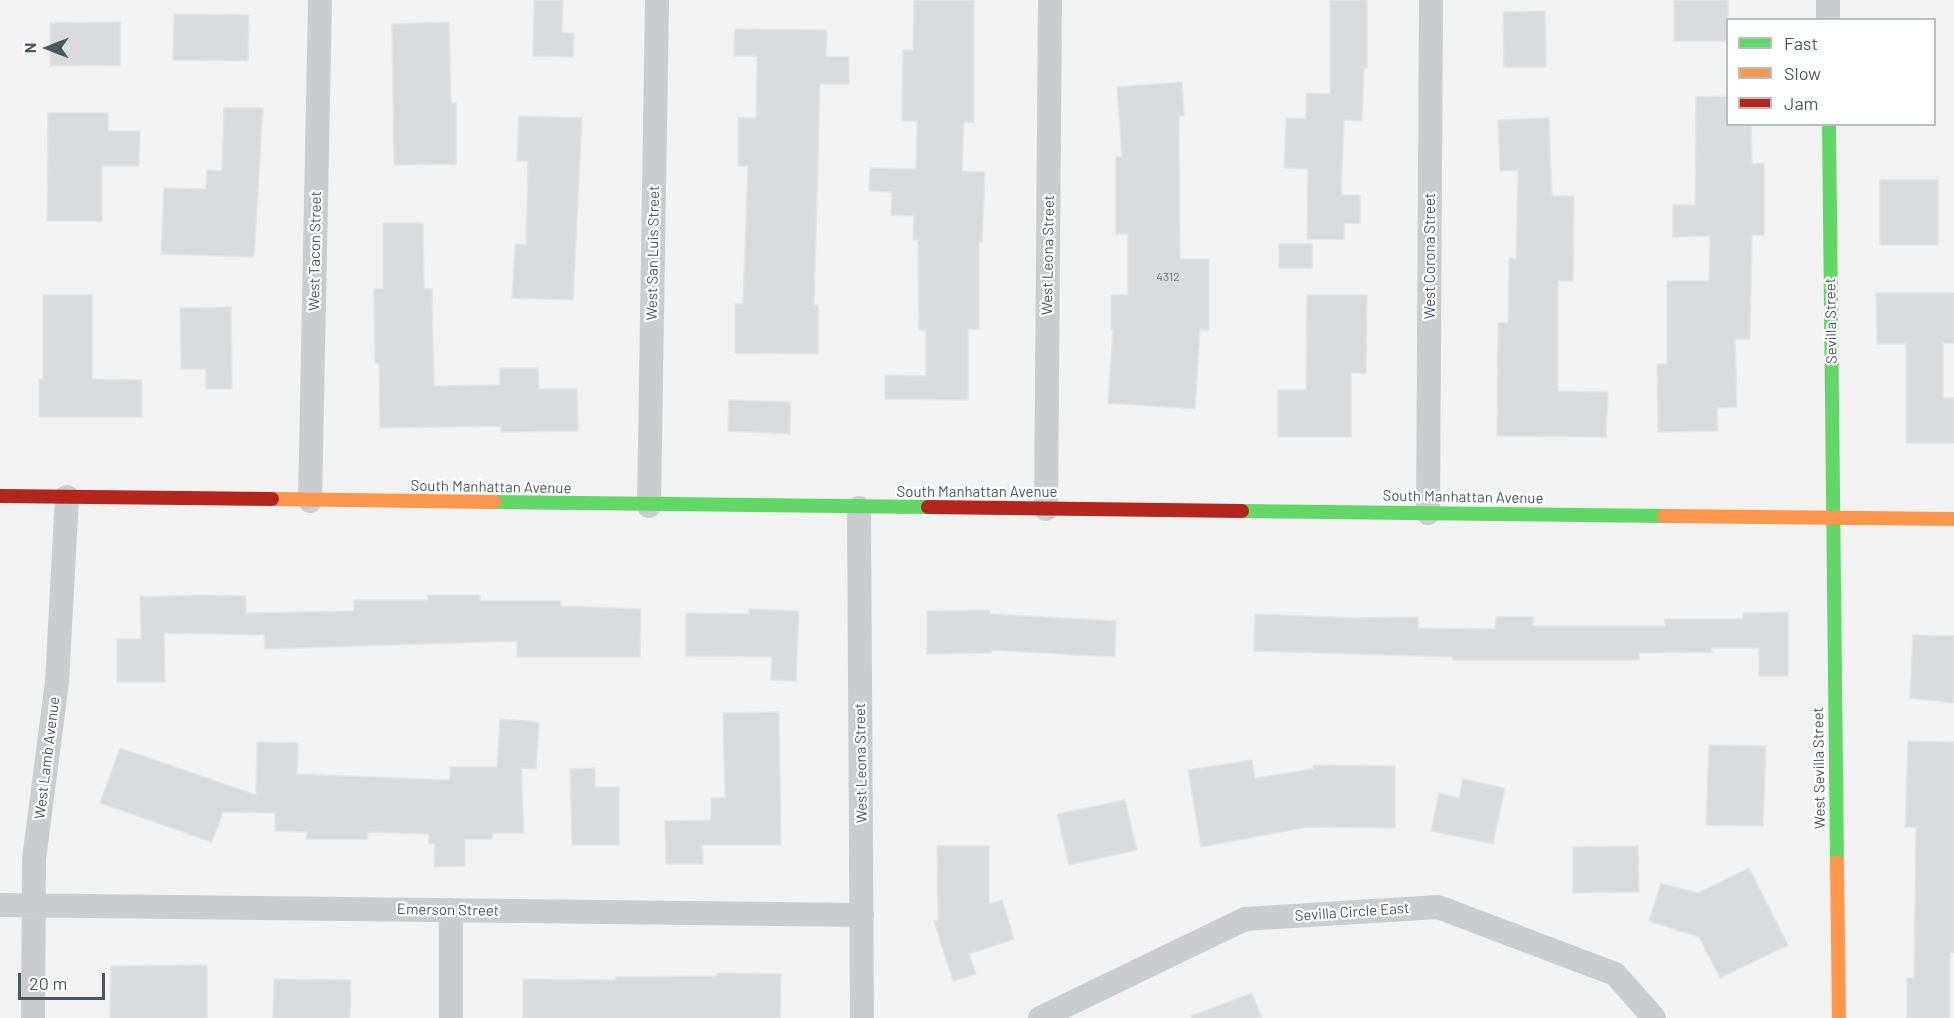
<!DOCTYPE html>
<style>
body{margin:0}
#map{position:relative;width:1954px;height:1018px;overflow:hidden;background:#f2f2f2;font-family:Barlow,sans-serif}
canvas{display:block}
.legend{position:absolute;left:1726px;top:18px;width:210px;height:108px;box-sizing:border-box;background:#fff;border:2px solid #b6bdbf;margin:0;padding:8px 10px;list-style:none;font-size:18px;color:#48595f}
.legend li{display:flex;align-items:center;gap:12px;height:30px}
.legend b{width:30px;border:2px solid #b6bdbf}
.north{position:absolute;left:18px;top:18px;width:60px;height:60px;-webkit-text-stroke:4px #fff;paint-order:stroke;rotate:270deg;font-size:16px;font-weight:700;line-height:24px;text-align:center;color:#48595f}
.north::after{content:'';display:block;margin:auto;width:21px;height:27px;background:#48595f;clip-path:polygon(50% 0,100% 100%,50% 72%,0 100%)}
.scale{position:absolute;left:18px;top:973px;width:87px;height:27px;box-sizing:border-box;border:3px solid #48595f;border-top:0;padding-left:8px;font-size:18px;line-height:21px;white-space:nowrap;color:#48595f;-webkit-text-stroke:4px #fff;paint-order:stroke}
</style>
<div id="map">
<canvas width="1954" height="1018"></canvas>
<ul class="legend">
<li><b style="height:8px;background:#63d668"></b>Fast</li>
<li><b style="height:8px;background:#ff974d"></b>Slow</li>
<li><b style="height:8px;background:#b3261e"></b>Jam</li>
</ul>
<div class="north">N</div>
<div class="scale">20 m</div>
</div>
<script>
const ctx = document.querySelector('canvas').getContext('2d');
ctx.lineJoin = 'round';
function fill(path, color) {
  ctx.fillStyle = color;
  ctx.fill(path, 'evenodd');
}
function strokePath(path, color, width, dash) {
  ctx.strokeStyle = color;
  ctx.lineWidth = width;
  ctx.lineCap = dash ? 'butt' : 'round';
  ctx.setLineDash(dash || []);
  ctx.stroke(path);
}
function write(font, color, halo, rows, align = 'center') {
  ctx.font = font + ' Barlow,sans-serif';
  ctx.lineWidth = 4.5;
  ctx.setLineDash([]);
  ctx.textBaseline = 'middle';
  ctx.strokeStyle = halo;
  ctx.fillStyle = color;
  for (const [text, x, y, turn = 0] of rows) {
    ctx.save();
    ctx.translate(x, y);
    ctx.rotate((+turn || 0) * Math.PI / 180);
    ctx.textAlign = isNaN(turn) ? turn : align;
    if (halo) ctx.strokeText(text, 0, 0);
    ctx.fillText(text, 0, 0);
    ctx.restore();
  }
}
const building = new Path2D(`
 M 534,0 L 563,0 L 562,33 L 574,33 L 573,57 L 533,56 Z
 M 914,0 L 974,0 L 974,122 L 964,122 L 962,171 L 985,172 L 982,242 L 979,242 L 979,329 L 968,329 L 968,400 L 885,399 L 885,375 L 926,376 L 926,330 L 919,330 L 918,240 L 913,240 L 914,216 L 891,215 L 892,192 L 869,191 L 870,168 L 916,169 L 917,121 L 902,121 L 903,50 L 913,50 Z
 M 1330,0 L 1367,0 L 1367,68 L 1364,68 L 1362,121 L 1344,120 L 1341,195 L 1360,195 L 1360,223 L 1344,223 L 1344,239 L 1307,239 L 1308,169 L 1284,168 L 1286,118 L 1306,119 L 1306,93 L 1330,94 Z
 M 1674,0 L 1728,0 L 1728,41 L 1674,41 Z
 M 1545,11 L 1546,67 L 1504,67 L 1503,12 Z
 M 174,14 L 249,15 L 248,61 L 173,60 Z
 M 120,22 L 120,65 L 50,66 L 50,23 Z
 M 449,22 L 451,103 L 456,103 L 456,164 L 394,165 L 392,24 Z
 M 735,29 L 827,30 L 826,57 L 849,57 L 849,84 L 820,84 L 814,305 L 818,305 L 818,354 L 735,353 L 735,304 L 743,304 L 748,166 L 738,166 L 738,118 L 756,118 L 757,56 L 734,56 Z
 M 1182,82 L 1184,116 L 1179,116 L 1180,259 L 1209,259 L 1209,330 L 1200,330 L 1195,409 L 1108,403 L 1113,330 L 1111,330 L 1111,295 L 1128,295 L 1128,234 L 1116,234 L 1116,157 L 1122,157 L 1117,87 Z
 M 1728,96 L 1728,124 L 1751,124 L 1752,164 L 1764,163 L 1764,235 L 1752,235 L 1750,339 L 1735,339 L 1737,407 L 1717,408 L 1718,431 L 1658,432 L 1657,364 L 1667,364 L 1667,281 L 1709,281 L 1710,236 L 1673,237 L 1673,205 L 1695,205 L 1696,97 Z
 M 224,108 L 263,108 L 254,257 L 161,254 L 164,188 L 206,189 L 207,170 L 222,171 Z
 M 48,113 L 108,113 L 108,131 L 140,131 L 139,166 L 102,166 L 102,221 L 47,221 Z
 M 519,116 L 582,118 L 573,300 L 512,298 L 515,244 L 526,245 L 528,161 L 517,161 Z
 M 1549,118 L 1552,196 L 1574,196 L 1573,281 L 1558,281 L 1558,391 L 1608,392 L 1606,437 L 1497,436 L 1498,323 L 1508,323 L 1509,258 L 1516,259 L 1518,170 L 1500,171 L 1498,120 Z
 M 1880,180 L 1938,180 L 1938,245 L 1880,245 Z
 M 383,223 L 423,223 L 424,289 L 432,289 L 434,386 L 500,385 L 500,368 L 538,368 L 539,389 L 577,389 L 578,431 L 501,432 L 501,426 L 380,428 L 379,363 L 375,363 L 374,289 L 383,289 Z
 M 1279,244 L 1312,244 L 1312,268 L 1279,268 Z
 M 1876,293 L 1954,293 L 1954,343 L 1943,343 L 1943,398 L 1954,398 L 1954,443 L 1906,443 L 1906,344 L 1877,344 Z
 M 43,295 L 92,295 L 92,379 L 142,380 L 142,417 L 39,417 L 39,379 L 43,379 Z
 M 1307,295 L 1367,295 L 1366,373 L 1351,373 L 1351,437 L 1278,437 L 1278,390 L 1306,390 Z
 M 231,307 L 232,389 L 206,389 L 206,369 L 181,369 L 180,308 Z
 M 729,400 L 791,402 L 790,434 L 728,431 Z
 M 200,595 L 246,596 L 246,613 L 354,611 L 354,600 L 428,600 L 428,595 L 480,595 L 480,601 L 561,601 L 561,606 L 641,609 L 640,657 L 517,657 L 517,641 L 265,649 L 264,635 L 164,633 L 165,682 L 117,682 L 117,639 L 141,639 L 140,597 Z
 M 749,609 L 799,611 L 796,681 L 771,680 L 772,657 L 686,656 L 686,613 L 749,614 Z
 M 990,610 L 990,614 L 1116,621 L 1115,657 L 991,650 L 991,653 L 927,654 L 927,611 Z
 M 1788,612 L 1788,676 L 1759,676 L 1759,648 L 1711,648 L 1712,652 L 1639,653 L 1639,660 L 1453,660 L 1453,657 L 1254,651 L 1255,614 L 1353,618 L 1418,617 L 1418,628 L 1495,629 L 1496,617 L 1534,617 L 1533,626 L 1665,626 L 1665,619 L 1743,619 L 1743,613 Z
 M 1913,635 L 1954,636 L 1954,703 L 1910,698 Z
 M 779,712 L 781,845 L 702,845 L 703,864 L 666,864 L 665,821 L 711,820 L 711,798 L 725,798 L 723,713 Z
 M 500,719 L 539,722 L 536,769 L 521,768 L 524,833 L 493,833 L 492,839 L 465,839 L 465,866 L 434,867 L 435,843 L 429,844 L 429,834 L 368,832 L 367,839 L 306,839 L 307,832 L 275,831 L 275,813 L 223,812 L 212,842 L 100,803 L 120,748 L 256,795 L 257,742 L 298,743 L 297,774 L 450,780 L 450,767 L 497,767 Z
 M 1908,741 L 1954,742 L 1954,953 L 1950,953 L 1950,1018 L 1907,1018 L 1907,978 L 1914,978 L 1916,827 L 1905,827 Z
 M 1709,745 L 1766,746 L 1763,826 L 1706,825 Z
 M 1252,760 L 1255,778 L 1313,769 L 1313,765 L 1395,766 L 1395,828 L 1307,827 L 1201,847 L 1188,770 Z
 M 595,768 L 595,787 L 619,787 L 619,845 L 572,845 L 570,769 Z
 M 1463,779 L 1505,788 L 1493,844 L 1431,831 L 1439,793 L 1459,798 Z
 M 1125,800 L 1137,850 L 1069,865 L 1057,814 Z
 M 937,846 L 989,846 L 989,904 L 1002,900 L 1014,939 L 969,954 L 976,974 L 953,981 L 934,921 L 938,920 Z
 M 1638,846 L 1639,892 L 1573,893 L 1573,847 Z
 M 1749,868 L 1788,945 L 1720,978 L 1699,937 L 1649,921 L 1661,883 L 1698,893 Z
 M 207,965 L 207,1018 L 110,1018 L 111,966 Z
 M 717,973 L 781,974 L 780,1018 L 523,1018 L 523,979 L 616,980 L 616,977 L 717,976 Z
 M 274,979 L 351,980 L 350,1018 L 273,1018 Z
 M 1252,993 L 1262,1018 L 1192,1018 L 1191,1016 Z`);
const street = new Path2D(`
 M 1828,0 L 1828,20
 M 310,501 L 320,0
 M 649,506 L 657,0
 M 859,508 L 862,1018
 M 1046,509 L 1050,0
 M 1428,513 L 1431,0
 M 0,905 L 862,915
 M 451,910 L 451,1018
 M 33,1018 L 34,859 L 57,682 L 67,497
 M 1040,1018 L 1245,919 L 1438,907 L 1615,974 L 1654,1018`);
const fast = new Path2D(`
 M 1829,124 L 1837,862
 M 494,502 L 928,507
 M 1242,511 L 1664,516`);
const slow = new Path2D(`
 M 272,499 L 494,502
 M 1664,516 L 1954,519
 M 1837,862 L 1839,1018`);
const jam = new Path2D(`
 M 0,496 L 272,499
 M 928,507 L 1242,511`);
const numberNames = [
 ["4312",1168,277]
];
const streetNames = [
 ["West Tacon Street",315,251,-89],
 ["West San Luis Street",653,253,-89],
 ["West Leona Street",1048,255,-89],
 ["West Corona Street",1430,256,-90],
 ["Sevilla Street",1831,321,-91],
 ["South Manhattan Avenue",491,487,1],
 ["South Manhattan Avenue",977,492],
 ["South Manhattan Avenue",1463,497,1],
 ["West Lamb Avenue",47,758,-83],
 ["West Leona Street",861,763,-91],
 ["West Sevilla Street",1819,768,-91],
 ["Emerson Street",448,910,1],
 ["Sevilla Circle East",1352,912,-4]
];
fill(building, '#d8dadb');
strokePath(building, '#e4e4e5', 1.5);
strokePath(street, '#c9cdce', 24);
strokePath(fast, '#63d668', 14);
strokePath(slow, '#ff974d', 14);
strokePath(jam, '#b3261e', 14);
write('12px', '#6e7a7f', null, numberNames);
write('15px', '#48595f', '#fff', streetNames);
</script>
